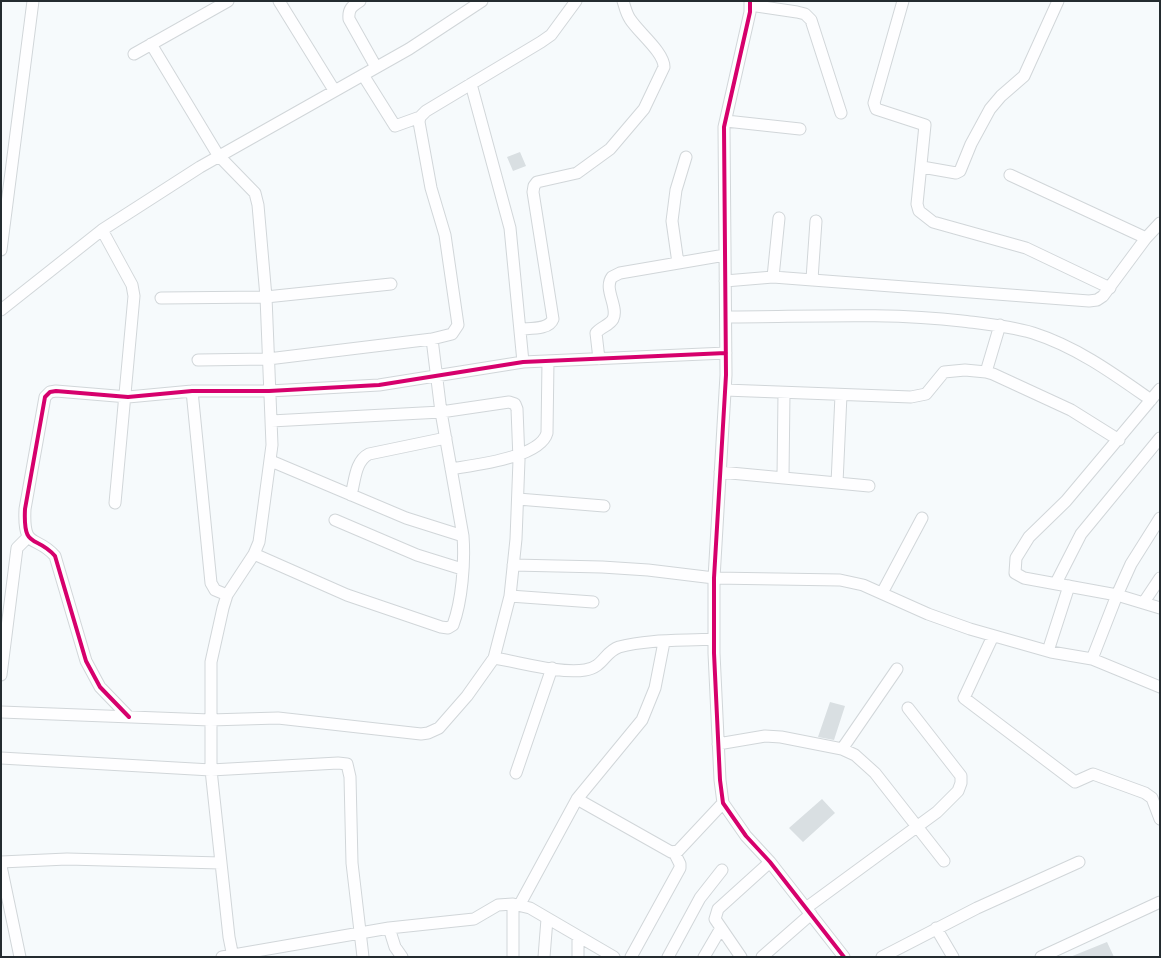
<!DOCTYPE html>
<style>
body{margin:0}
#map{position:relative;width:1161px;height:958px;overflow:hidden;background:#f6fafc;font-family:"Varela Round",sans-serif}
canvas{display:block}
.frame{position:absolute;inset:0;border:2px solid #242c30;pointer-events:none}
</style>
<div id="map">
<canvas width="1161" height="958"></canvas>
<div class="frame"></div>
</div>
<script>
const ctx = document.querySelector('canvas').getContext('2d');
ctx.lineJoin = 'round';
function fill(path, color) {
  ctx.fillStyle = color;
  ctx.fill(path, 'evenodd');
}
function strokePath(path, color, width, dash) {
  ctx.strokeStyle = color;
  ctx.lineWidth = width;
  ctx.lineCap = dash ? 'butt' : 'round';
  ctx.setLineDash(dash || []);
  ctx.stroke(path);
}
const building = new Path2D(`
 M 520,152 L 526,166 L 513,171 L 507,157 Z
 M 830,702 L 845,706 L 834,740 L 818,737 Z
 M 822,799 L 835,813 L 803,842 L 789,828 Z
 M 1107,942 L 1114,957 L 1070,957 Z`);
const minor = new Path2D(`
 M 279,1 L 334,90
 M 360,1 C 352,6 348,9 349,19 L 376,67
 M 750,1 L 750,12 L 724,127 L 726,375 L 714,578 L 714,653 L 720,780 L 723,803 L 746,836 L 770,862 L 844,957
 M 903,1 L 874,103 L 876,109 L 925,125 L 917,204 L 919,211 L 933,222 L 1026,248 L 1110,288
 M 750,5 L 797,12 L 805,14 L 811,20 L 841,113
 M 151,44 L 218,155 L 255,193 L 258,205 L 266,297 L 272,445 L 259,542 L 254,554 L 227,595 L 223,608 L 211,662 L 211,770 L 229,937 L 233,957
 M 134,54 L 228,1
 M 363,75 L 395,126 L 420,117
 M 471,84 L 510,228 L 523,362
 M 726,121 L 800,129
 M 922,167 L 956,173 L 960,171 L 971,144 L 990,109 L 1001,96 L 1024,76 L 1058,1
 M 1010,175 L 1146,238
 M 102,230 L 132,285 L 134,296 L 115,503
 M 1,250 L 33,1
 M 678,263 L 672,221 L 676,190 L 686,157
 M 773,277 L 779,218
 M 812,279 L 816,221
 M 725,281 L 773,277 L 1089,301 L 1097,300 L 1103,296 L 1146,238 L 1160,223
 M 161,298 L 266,297 L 391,284
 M 1,310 L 102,230 L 200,167 L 409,49 L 482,1
 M 726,317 C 804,317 884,312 962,321 C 986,324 1009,326 1033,333 C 1077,347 1114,374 1151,400
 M 520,329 C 530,328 549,330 553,319 L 533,192 L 534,186 L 537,182 L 577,173 L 610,149 L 644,109 L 664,67 C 664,52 638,32 630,19 C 626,13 625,7 623,1
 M 599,359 L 596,333 C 601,327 610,325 613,319 C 619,307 603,289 612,277 L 620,273 L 725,255
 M 198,360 L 268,359 L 432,339 L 452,334 L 458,325 L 445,235 L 431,188 L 419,122 L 420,117 L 426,111 L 541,42 L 551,35 L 576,1
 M 986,372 L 1000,325
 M 1160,389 L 1066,501 L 1029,537 L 1016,558 L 1015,573 L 1024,578 L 1117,595 L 1160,608
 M 725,390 L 911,397 L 926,394 L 944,372 L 965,370 L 986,372 L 993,374 L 1071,410 L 1119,440
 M 192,391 L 211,583 L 215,590 L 227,595
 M 271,461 L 406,518 L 463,536
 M 451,469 C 474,465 540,458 547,433 L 548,361
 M 720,472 L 869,486
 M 783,477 L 784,393
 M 837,483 L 841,395
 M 351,495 C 355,481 355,461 369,454 L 446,438
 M 518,499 L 604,506
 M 335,520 L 417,555 L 462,569
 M 254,554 L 347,595 L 441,627 L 448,628 L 453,625 C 462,601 465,562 463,536 L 441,412 L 432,339
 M 513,565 L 602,567 L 648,570 L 714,578 L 840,580 L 863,585 L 928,614 L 970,629 L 1051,652 L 1092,659 L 1160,687
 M 1056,583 L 1081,534 L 1160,438
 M 882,593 L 922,518
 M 510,596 L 593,602
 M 1144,602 L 1160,578
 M 993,636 L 964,698 L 1075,782 L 1093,774 L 1145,793 L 1152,798 L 1160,819
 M 1048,651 L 1069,586
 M 494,658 C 520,662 560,674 585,670 C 604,667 604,652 619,647 C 649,639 683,641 714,639
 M 1092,659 L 1117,595 L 1131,564 L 1160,518
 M 1,675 L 17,548 L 28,537
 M 1,712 L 210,720 L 278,718 L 421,734 L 428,733 L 439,728 L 467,696 L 494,658 L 510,596 L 516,539 L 519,460 L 517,409 L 515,404 L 509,402 L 441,412 L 271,421
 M 129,717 L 100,687 L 86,661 L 55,556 C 36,534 23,551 25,509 L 45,397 L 50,392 L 56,391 L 128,397 L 192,391 L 269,391 L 379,385 L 523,362 L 726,353
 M 718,744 L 765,736 L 781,737 L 842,749 L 855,755 L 875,773 L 944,861
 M 842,749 L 897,669
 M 1,758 L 211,770 L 338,763 L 347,764 L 350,777 L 352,863 L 363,957
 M 516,773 L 552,668
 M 577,799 L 671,852 L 678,851 L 723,803
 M 1,862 L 67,859 L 221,863
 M 1,866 L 20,957
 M 520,904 L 577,799 L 642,720 L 655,688 L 664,642
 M 806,908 L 937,812 L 958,791 L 961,783 L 961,776 L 908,708
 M 389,928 L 395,947 L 402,957
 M 936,928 L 953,957
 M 222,957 L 389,928 L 474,919 L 498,905 L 513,904 L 530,908 L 614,957
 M 513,957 L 513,904
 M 544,957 L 547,919
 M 578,957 L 578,936
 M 631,957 L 680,868 L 680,864 L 674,852
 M 668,957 L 700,898 L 722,870
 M 704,957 L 721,928
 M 741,957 L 715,919 L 718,909 L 770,862
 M 762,957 L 811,914
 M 882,957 L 977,908 L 1079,862
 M 1041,957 L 1160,902`);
const cycleway = new Path2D(`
 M 750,1 L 750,12 L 724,127 L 726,375 L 714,578 L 714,653 L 720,780 L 723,803 L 746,836 L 770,862 L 844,957
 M 129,717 L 100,687 L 86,661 L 55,556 C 36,534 23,551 25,509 L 45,397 L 50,392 L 56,391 L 128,397 L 192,391 L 269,391 L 379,385 L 523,362 L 726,353`);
fill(building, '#d9dfe2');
strokePath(minor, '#d1d6d9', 13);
strokePath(minor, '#fefeff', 11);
strokePath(cycleway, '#d6006c', 4);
</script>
